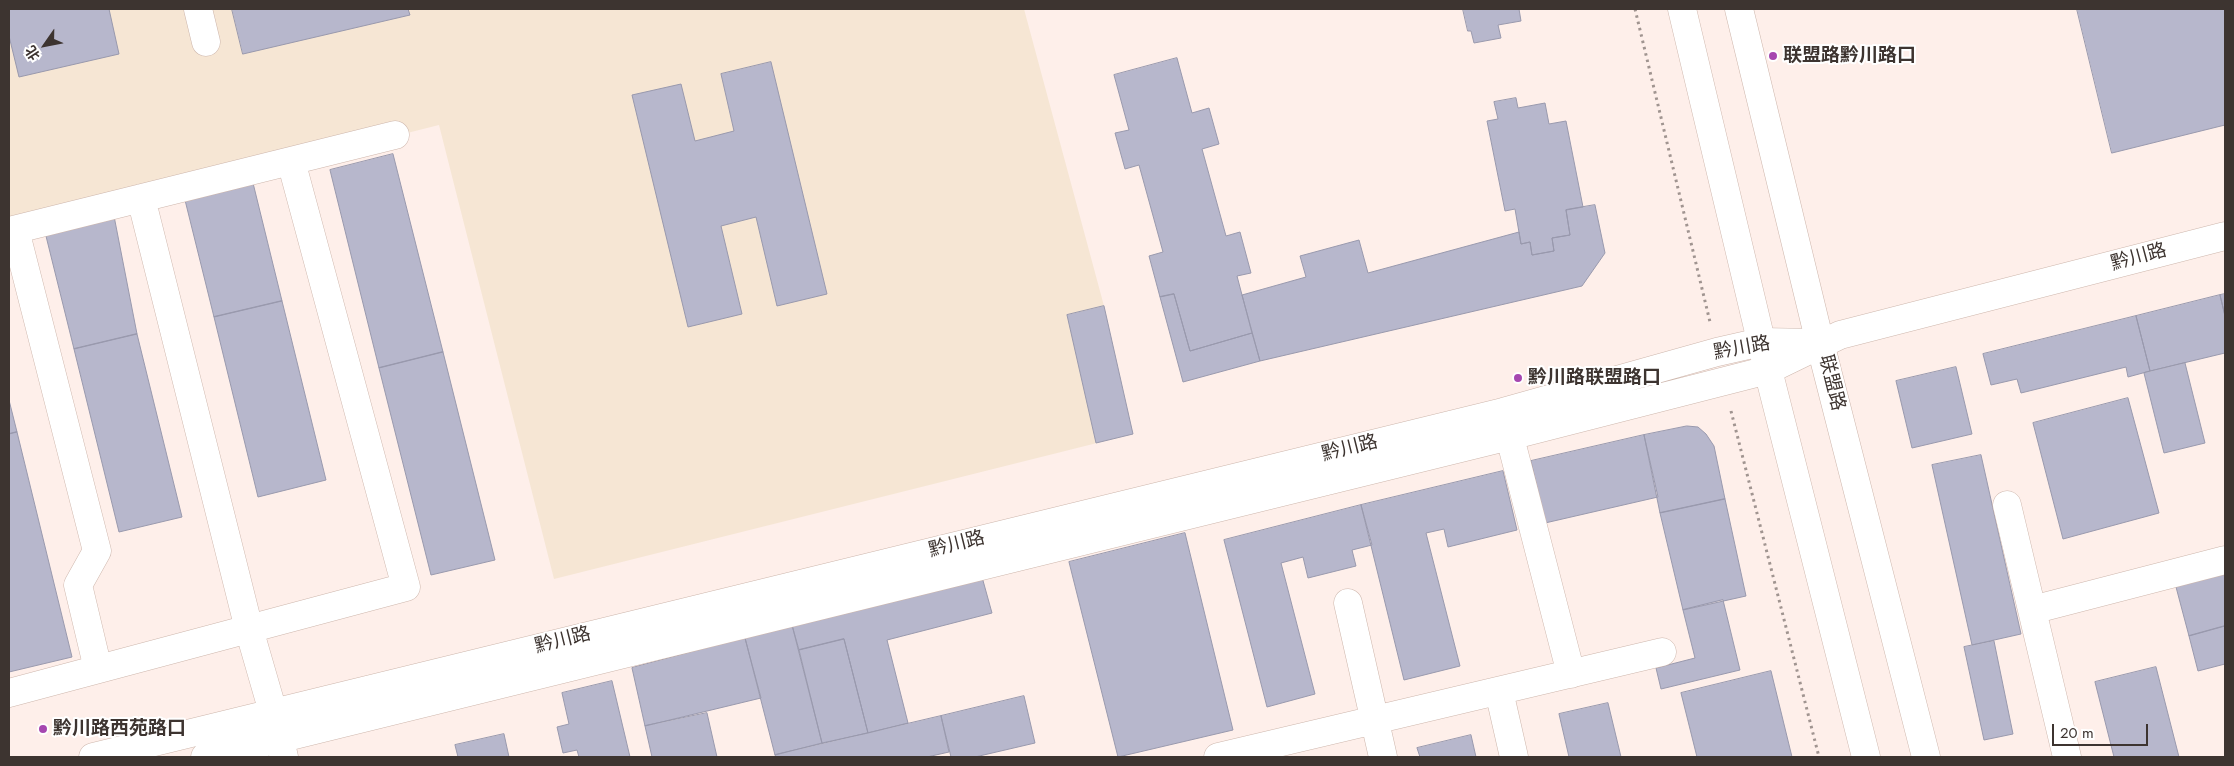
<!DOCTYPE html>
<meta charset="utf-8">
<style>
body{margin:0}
#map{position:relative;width:2234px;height:766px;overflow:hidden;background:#feefea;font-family:Jost,"Noto Sans SC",sans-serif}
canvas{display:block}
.frame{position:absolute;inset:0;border:10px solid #3d3430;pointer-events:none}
.north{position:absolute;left:20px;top:20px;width:50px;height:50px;-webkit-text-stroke:4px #fff;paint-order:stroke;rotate:237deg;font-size:14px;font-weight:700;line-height:20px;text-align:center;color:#3d3430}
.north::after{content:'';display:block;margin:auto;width:18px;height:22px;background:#3d3430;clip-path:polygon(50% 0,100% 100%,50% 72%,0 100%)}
.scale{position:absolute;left:2052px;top:724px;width:96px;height:22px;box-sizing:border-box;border:2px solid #3d3430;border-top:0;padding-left:6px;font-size:15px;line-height:18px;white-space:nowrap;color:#3d3430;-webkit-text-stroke:4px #fff;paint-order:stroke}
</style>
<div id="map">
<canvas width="2234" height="766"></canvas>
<div class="frame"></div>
<div class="north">北</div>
<div class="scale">20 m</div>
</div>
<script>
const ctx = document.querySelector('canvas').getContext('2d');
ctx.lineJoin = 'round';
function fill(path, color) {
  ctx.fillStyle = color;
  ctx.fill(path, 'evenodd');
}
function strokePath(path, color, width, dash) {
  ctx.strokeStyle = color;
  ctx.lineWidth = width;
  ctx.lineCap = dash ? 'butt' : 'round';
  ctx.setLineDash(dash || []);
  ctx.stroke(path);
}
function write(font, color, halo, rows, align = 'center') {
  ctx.font = font + ' Jost,"Noto Sans SC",sans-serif';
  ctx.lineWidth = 4;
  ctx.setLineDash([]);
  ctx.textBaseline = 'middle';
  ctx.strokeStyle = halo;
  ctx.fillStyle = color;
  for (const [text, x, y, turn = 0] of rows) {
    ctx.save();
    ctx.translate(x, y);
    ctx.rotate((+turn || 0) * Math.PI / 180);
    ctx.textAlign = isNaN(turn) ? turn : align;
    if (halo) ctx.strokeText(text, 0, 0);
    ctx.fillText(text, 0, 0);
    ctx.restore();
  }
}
const commercial = new Path2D(`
 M 9,9 L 1024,9 L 1104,306 L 1133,434 L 554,579 L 439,125 L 9,233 Z`);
const building = new Path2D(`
 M 9,9 L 109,9 L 119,54 L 19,77 L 9,36 Z
 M 232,9 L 408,9 L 410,15 L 243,54 Z
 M 1463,9 L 1519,9 L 1521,21 L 1498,25 L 1501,38 L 1474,43 L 1471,31 L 1468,31 Z
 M 2077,9 L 2225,9 L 2225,125 L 2112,153 Z
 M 1177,58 L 1192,113 L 1209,108 L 1219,144 L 1202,149 L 1226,236 L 1240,232 L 1251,273 L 1237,276 L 1252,333 L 1190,351 L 1174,294 L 1160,297 L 1149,256 L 1163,252 L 1139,165 L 1125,169 L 1115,133 L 1129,130 L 1114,75 Z
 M 771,62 L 827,294 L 777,306 L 756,217 L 721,226 L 742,314 L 688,327 L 632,95 L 681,84 L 695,141 L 734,131 L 721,74 Z
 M 1516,98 L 1518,108 L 1545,103 L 1549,124 L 1566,121 L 1583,207 L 1566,210 L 1570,235 L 1552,238 L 1554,251 L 1532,255 L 1530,242 L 1521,244 L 1515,209 L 1505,211 L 1487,121 L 1498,119 L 1494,102 Z
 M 393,154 L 443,352 L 379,368 L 330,170 Z
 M 253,183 L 282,301 L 214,317 L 185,200 Z
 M 1595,205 L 1605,253 L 1582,286 L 1260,361 L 1242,295 L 1306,277 L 1300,256 L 1359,240 L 1368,273 L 1519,232 L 1521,244 L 1530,242 L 1532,255 L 1554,251 L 1552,238 L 1570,235 L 1566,210 Z
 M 114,216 L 137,334 L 74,349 L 45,232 Z
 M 1174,294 L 1190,351 L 1252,333 L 1260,361 L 1183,382 L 1160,297 Z
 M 2225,294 L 2225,316 L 2220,295 Z
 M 2220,295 L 2225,316 L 2225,353 L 2150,371 L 2136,316 Z
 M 282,301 L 326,480 L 258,497 L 214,317 Z
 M 1104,306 L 1133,434 L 1096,443 L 1067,315 Z
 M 2136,316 L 2150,371 L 2128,377 L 2126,367 L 2021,393 L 2017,379 L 1991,385 L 1983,354 Z
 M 137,334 L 182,517 L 119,532 L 74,349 Z
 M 443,352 L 495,560 L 431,575 L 379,368 Z
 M 2185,363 L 2205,443 L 2164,453 L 2144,373 Z
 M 1956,367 L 1972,434 L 1912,448 L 1896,381 Z
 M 2128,398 L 2159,513 L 2063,539 L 2033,423 Z
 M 9,400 L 17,432 L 9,434 Z
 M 1687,426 L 1698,427 L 1706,434 L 1714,446 L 1725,499 L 1660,513 L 1644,435 Z
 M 17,432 L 72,657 L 9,672 L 9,434 Z
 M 1644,435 L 1658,497 L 1545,523 L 1531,461 Z
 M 1981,455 L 2021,634 L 1972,645 L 1932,465 Z
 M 1503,471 L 1517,530 L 1448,547 L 1444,529 L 1426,533 L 1460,666 L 1404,680 L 1361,505 Z
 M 1725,499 L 1746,596 L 1683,610 L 1660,513 Z
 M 1361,505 L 1372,545 L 1352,550 L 1356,566 L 1308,578 L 1303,557 L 1281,563 L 1315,694 L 1267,707 L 1224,540 Z
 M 1185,533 L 1233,730 L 1118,757 L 1069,562 Z
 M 2225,574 L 2225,626 L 2189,636 L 2176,587 Z
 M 982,577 L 992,613 L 887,640 L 908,723 L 868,733 L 844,639 L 799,650 L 792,625 Z
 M 1723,600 L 1740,670 L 1661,689 L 1656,668 L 1695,658 L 1683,610 Z
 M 792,625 L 822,743 L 775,755 L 745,638 Z
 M 2225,626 L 2225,664 L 2198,671 L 2189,636 Z
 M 745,638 L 761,698 L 645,726 L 632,668 Z
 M 844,639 L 868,733 L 822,743 L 799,650 Z
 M 1994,641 L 2013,734 L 1984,740 L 1964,647 Z
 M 2156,667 L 2179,757 L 2114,757 L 2095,682 Z
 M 1771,671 L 1792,757 L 1697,757 L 1681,693 Z
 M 612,681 L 630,757 L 579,757 L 577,750 L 563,753 L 557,727 L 569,724 L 562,693 Z
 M 1024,696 L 1035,743 L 975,757 L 951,757 L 941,716 Z
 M 1608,703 L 1621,757 L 1569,757 L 1559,714 Z
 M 707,713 L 717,757 L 652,757 L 645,726 Z
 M 941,716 L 949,752 L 927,757 L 776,757 L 775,755 Z
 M 504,734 L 509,757 L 458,757 L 455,745 Z
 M 1471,735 L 1476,757 L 1420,757 L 1417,748 Z`);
const path = new Path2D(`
 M 1635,9 L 1710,322
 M 1731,411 L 1819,757`);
const minor = new Path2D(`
 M 198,9 L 206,42
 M 141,198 L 249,629 L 273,712 L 284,757
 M 15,230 L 97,551 L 78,585 L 98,669
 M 9,231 L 395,135
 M 1505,418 L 1571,674
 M 2007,505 L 2067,757
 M 1348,603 L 1383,757
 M 2032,610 L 2225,560
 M 1499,691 L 1514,757
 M 9,693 L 406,587 L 291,161
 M 93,757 L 1503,412 L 1717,352 L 1761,342 L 1816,343
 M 205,757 L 1510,436 L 1768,370 L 1840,335 L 2225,236
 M 1218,757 L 1662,652`);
const major = new Path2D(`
 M 1682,9 L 1768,370 L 1866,757
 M 1739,9 L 1820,343 L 1926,757`);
const markers = [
 [1773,56,5,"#a647b0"],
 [1518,378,5,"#a647b0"],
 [43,729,5,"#a647b0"]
];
const poiNames = [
 ["联盟路黔川路口",1783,56],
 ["黔川路联盟路口",1528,378],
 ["黔川路西苑路口",53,729]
];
const streetNames = [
 ["黔川路",2139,258,-15],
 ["黔川路",1742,349,-10],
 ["联盟路",1831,383,76],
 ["黔川路",1350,449,-14],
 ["黔川路",957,545,-14],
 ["黔川路",563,641,-14]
];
fill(commercial, '#f6e6d4');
fill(building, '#b7b7cc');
strokePath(building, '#9999ad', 1);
strokePath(minor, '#ceb7ad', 29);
strokePath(major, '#ceb7ad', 29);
strokePath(path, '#a09490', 3, [2.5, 4]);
strokePath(minor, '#fff', 28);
strokePath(major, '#fff', 28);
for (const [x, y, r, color] of markers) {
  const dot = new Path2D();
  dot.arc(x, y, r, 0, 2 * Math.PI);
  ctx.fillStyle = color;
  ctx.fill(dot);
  strokePath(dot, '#fff', 2);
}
write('bold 19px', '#3d3430', '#fff', poiNames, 'left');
write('19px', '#3d3430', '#fff', streetNames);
</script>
